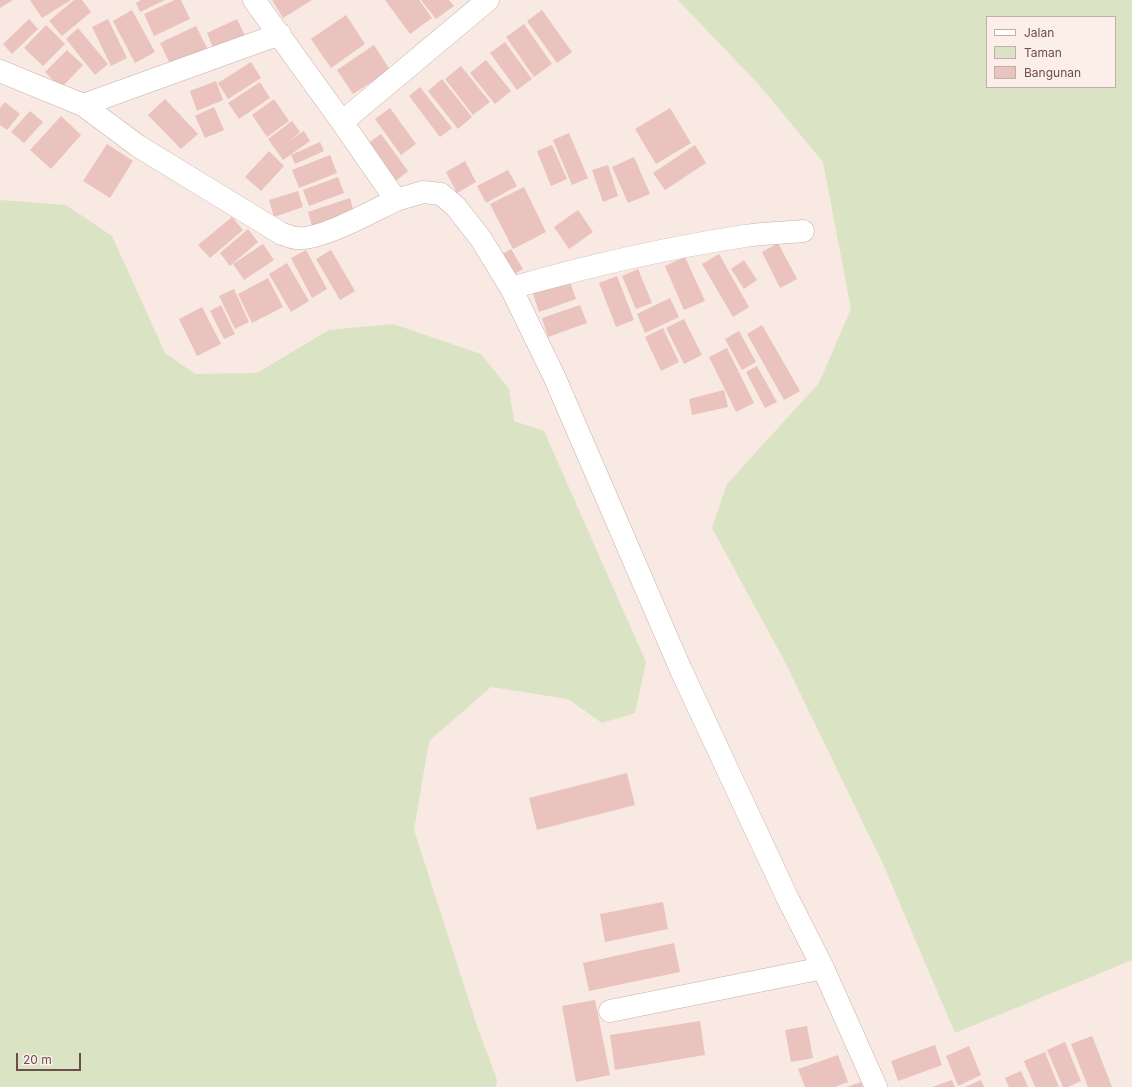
<!DOCTYPE html>
<style>
body{margin:0}
#map{position:relative;width:1132px;height:1087px;overflow:hidden;background:#f8e9e2;font-family:Inter,sans-serif}
canvas{display:block}
.legend{position:absolute;left:986px;top:16px;width:130px;height:72px;box-sizing:border-box;background:#fceee8;border:1px solid #c2aeaa;margin:0;padding:5px 7px;list-style:none;font-size:12px;color:#6c4e4c}
.legend li{display:flex;align-items:center;gap:8px;height:20px}
.legend b{width:20px;border:1px solid #c2aeaa}
.scale{position:absolute;left:16px;top:1053px;width:65px;height:18px;box-sizing:border-box;border:2px solid #6c4e4c;border-top:0;padding-left:5px;font-size:12px;line-height:14px;white-space:nowrap;color:#6c4e4c;-webkit-text-stroke:3px #fceee8;paint-order:stroke}
</style>
<div id="map">
<canvas width="1132" height="1087"></canvas>
<ul class="legend">
<li><b style="height:5px;background:#fff"></b>Jalan</li>
<li><b style="height:11px;background:#dae3c3"></b>Taman</li>
<li><b style="height:11px;background:#eac2be"></b>Bangunan</li>
</ul>
<div class="scale">20 m</div>
</div>
<script>
const ctx = document.querySelector('canvas').getContext('2d');
ctx.lineJoin = 'round';
function fill(path, color) {
  ctx.fillStyle = color;
  ctx.fill(path, 'evenodd');
}
function strokePath(path, color, width, dash) {
  ctx.strokeStyle = color;
  ctx.lineWidth = width;
  ctx.lineCap = dash ? 'butt' : 'round';
  ctx.setLineDash(dash || []);
  ctx.stroke(path);
}
const green = new Path2D(`
 M 678,0 L 1132,0 L 1132,960 L 955,1033 L 883,864 L 785,662 L 712,528 L 727,484 L 819,383 L 851,309 L 823,162 L 760,86 ZM 987,17 L 1115,17 L 1115,87 L 987,87 Z
 M 0,200 L 66,205 L 112,236 L 165,353 L 195,374 L 257,373 L 329,330 L 393,324 L 481,354 L 509,389 L 514,421 L 544,431 L 646,662 L 635,713 L 602,723 L 568,699 L 491,687 L 429,741 L 414,830 L 478,1029 L 497,1080 L 496,1087 L 0,1087 Z`);
const building = new Path2D(`
 M 0,0 L 13,0 L 0,8 Z
 M 30,0 L 71,0 L 42,18 Z
 M 74,0 L 82,0 L 91,12 L 62,36 L 49,21 Z
 M 141,0 L 165,0 L 140,12 L 136,3 Z
 M 175,0 L 181,0 L 190,19 L 154,36 L 144,14 Z
 M 272,0 L 312,0 L 283,18 Z
 M 385,0 L 419,0 L 432,18 L 410,34 Z
 M 421,0 L 449,0 L 454,6 L 436,19 Z
 M 132,10 L 155,52 L 135,63 L 113,21 Z
 M 542,10 L 572,52 L 557,63 L 527,21 Z
 M 346,15 L 365,44 L 331,68 L 311,39 Z
 M 29,19 L 38,29 L 12,54 L 3,44 Z
 M 108,19 L 127,58 L 111,66 L 92,27 Z
 M 237,19 L 245,36 L 214,50 L 207,33 Z
 M 524,24 L 552,64 L 534,77 L 506,37 Z
 M 46,25 L 65,44 L 43,66 L 24,48 Z
 M 196,26 L 207,48 L 171,66 L 160,43 Z
 M 78,28 L 108,64 L 95,75 L 66,39 Z
 M 505,42 L 532,79 L 517,90 L 490,53 Z
 M 374,45 L 390,70 L 353,94 L 337,70 Z
 M 67,50 L 83,65 L 61,88 L 45,72 Z
 M 486,60 L 511,91 L 495,104 L 470,73 Z
 M 251,62 L 261,78 L 228,99 L 218,83 Z
 M 461,66 L 490,102 L 473,115 L 445,79 Z
 M 442,79 L 472,117 L 458,129 L 428,91 Z
 M 216,81 L 223,100 L 197,111 L 190,91 Z
 M 260,82 L 270,98 L 239,119 L 228,103 Z
 M 420,87 L 452,128 L 440,137 L 409,96 Z
 M 165,99 L 198,134 L 181,149 L 148,115 Z
 M 274,99 L 289,121 L 267,137 L 252,115 Z
 M 5,102 L 20,114 L 7,130 L 0,125 L 0,108 Z
 M 214,107 L 224,130 L 205,138 L 195,116 Z
 M 390,108 L 416,144 L 401,155 L 375,119 Z
 M 670,108 L 691,143 L 656,164 L 635,129 Z
 M 30,111 L 43,122 L 24,143 L 11,132 Z
 M 61,116 L 81,135 L 51,169 L 30,150 Z
 M 292,121 L 300,132 L 287,142 L 304,131 L 310,141 L 283,160 L 268,139 Z
 M 569,133 L 588,178 L 572,185 L 553,140 Z
 M 381,134 L 408,171 L 392,184 L 364,146 Z
 M 320,142 L 324,151 L 295,164 L 291,155 Z
 M 107,144 L 133,161 L 110,198 L 83,181 Z
 M 552,145 L 567,179 L 551,186 L 537,151 Z
 M 695,145 L 706,163 L 665,190 L 653,173 Z
 M 269,151 L 284,166 L 261,191 L 245,177 Z
 M 330,155 L 337,173 L 299,188 L 292,170 Z
 M 634,157 L 650,194 L 628,203 L 612,167 Z
 M 465,161 L 476,182 L 457,193 L 446,172 Z
 M 608,165 L 618,196 L 603,202 L 592,170 Z
 M 508,170 L 517,186 L 486,203 L 477,186 Z
 M 338,177 L 344,193 L 309,206 L 303,190 Z
 M 524,187 L 546,232 L 513,249 L 490,204 Z
 M 298,191 L 303,207 L 274,217 L 269,200 Z
 M 350,198 L 354,213 L 312,226 L 308,212 Z
 M 578,210 L 593,232 L 569,249 L 554,227 Z
 M 232,217 L 243,230 L 210,258 L 198,245 Z
 M 248,229 L 258,242 L 230,266 L 220,253 Z
 M 778,243 L 797,279 L 780,288 L 762,252 Z
 M 263,244 L 274,260 L 244,280 L 233,264 Z
 M 511,249 L 523,269 L 508,278 L 496,258 Z
 M 306,250 L 327,289 L 312,298 L 291,258 Z
 M 331,250 L 355,291 L 340,300 L 316,259 Z
 M 719,254 L 749,307 L 733,317 L 702,264 Z
 M 685,257 L 705,301 L 684,310 L 665,266 Z
 M 744,260 L 757,280 L 744,289 L 731,269 Z
 M 287,263 L 309,301 L 291,312 L 269,274 Z
 M 638,269 L 652,303 L 636,309 L 622,276 Z
 M 617,276 L 634,320 L 616,327 L 599,283 Z
 M 268,278 L 283,307 L 252,323 L 238,294 Z
 M 569,279 L 576,299 L 539,312 L 532,291 Z
 M 234,289 L 249,322 L 235,329 L 219,296 Z
 M 670,298 L 679,317 L 645,333 L 637,314 Z
 M 221,305 L 235,334 L 224,339 L 210,311 Z
 M 580,305 L 587,323 L 548,337 L 542,318 Z
 M 202,307 L 221,344 L 197,356 L 179,319 Z
 M 684,319 L 702,355 L 684,364 L 666,328 Z
 M 762,325 L 800,391 L 784,400 L 747,334 Z
 M 663,328 L 679,362 L 661,371 L 645,337 Z
 M 739,331 L 756,362 L 742,370 L 725,339 Z
 M 727,348 L 754,403 L 736,412 L 709,357 Z
 M 757,366 L 777,402 L 765,408 L 746,372 Z
 M 724,390 L 728,407 L 692,415 L 689,399 Z
 M 627,773 L 635,805 L 537,830 L 529,798 Z
 M 663,902 L 668,929 L 605,942 L 600,914 Z
 M 674,943 L 680,972 L 589,991 L 583,963 Z
 M 595,1000 L 610,1075 L 576,1082 L 562,1006 Z
 M 700,1021 L 705,1055 L 615,1070 L 610,1035 Z
 M 807,1026 L 813,1058 L 791,1062 L 785,1030 Z
 M 1092,1036 L 1098,1051 L 1112,1087 L 1088,1087 L 1071,1044 Z
 M 1065,1042 L 1081,1081 L 1068,1087 L 1063,1087 L 1047,1050 Z
 M 935,1045 L 942,1065 L 898,1081 L 891,1061 Z
 M 969,1046 L 981,1075 L 958,1086 L 946,1056 Z
 M 1045,1052 L 1052,1070 L 1059,1087 L 1035,1087 L 1024,1061 Z
 M 838,1055 L 848,1082 L 835,1087 L 805,1087 L 798,1069 Z
 M 1021,1071 L 1028,1087 L 1009,1087 L 1005,1078 Z
 M 952,1080 L 955,1087 L 932,1087 Z
 M 981,1080 L 984,1087 L 965,1087 Z
 M 861,1082 L 863,1087 L 847,1087 Z`);
const minor = new Path2D(`
 M 254,0 L 342,122 L 396,200 L 423,192 L 441,194 L 456,207 L 481,239 L 511,288 L 554,376 L 681,670 L 787,897 L 823,968 L 876,1087
 M 0,71 L 83,105 L 138,146 L 282,234 C 287,235 292,238 297,238 C 319,241 373,211 396,200
 M 83,105 L 280,34
 M 342,122 L 488,0
 M 511,288 C 588,266 666,248 745,236 C 764,233 784,233 803,231
 M 610,1011 L 823,968`);
fill(green, '#dae3c3');
fill(building, '#eac2be');
strokePath(minor, '#c7afab', 23);
strokePath(minor, '#fff', 22);
</script>
